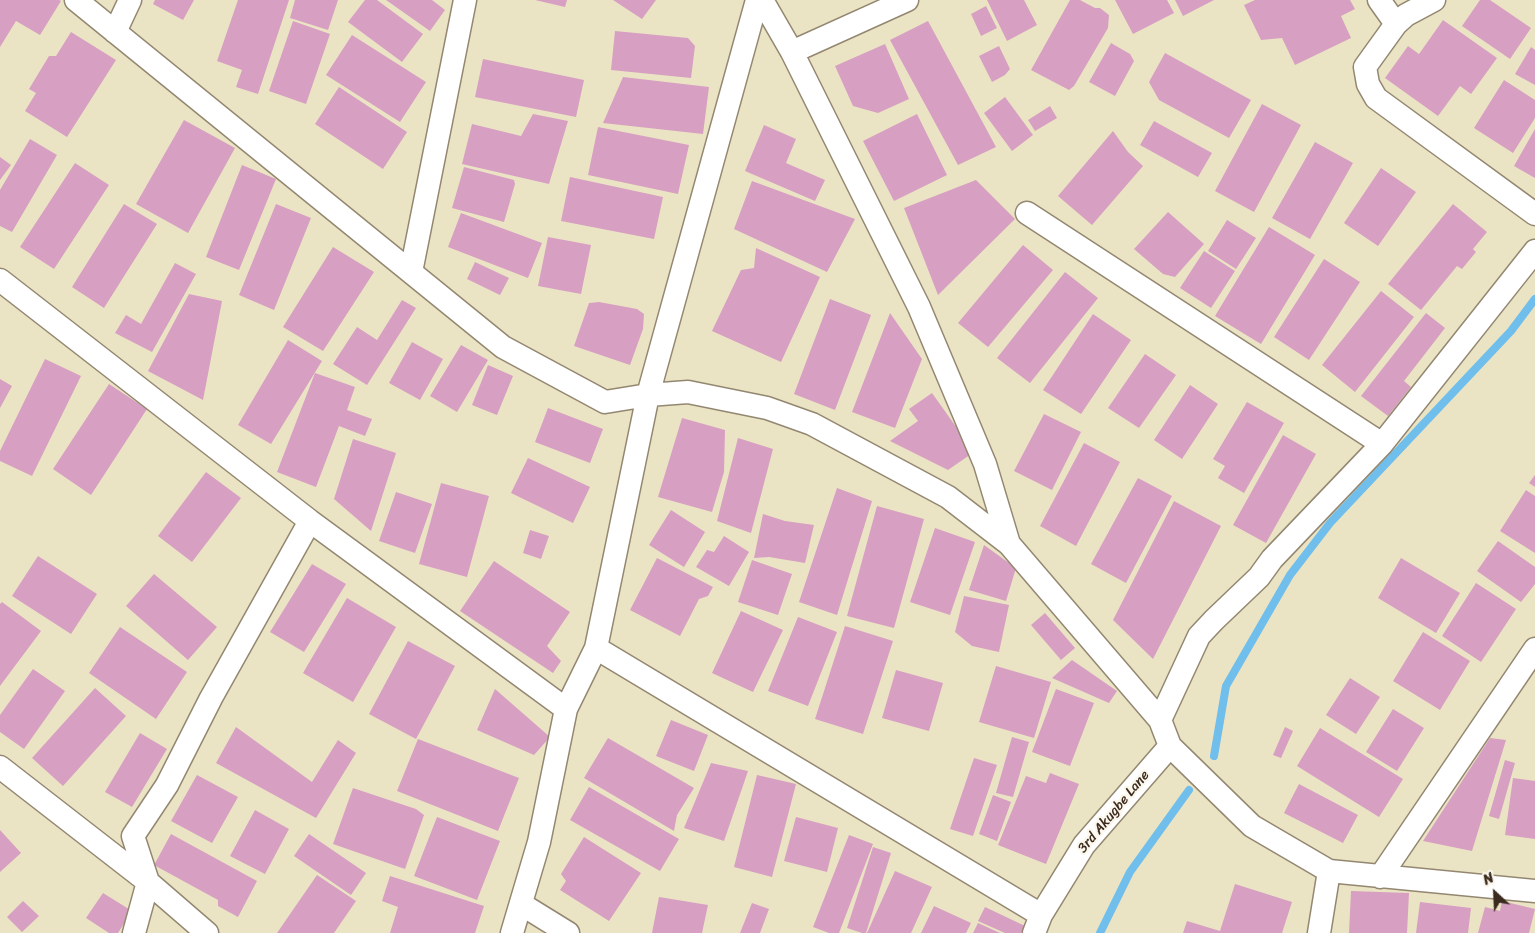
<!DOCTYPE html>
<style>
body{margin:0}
#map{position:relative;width:1535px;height:933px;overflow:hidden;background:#ebe4c4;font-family:Sriracha,sans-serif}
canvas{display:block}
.north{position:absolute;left:1470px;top:868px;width:50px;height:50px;-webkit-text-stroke:4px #fbf7ec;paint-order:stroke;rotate:335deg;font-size:14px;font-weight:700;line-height:20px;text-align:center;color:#3b2a1e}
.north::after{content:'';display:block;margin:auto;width:18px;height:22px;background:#3b2a1e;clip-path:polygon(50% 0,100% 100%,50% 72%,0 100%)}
</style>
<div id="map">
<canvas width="1535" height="933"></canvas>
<div class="north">N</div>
</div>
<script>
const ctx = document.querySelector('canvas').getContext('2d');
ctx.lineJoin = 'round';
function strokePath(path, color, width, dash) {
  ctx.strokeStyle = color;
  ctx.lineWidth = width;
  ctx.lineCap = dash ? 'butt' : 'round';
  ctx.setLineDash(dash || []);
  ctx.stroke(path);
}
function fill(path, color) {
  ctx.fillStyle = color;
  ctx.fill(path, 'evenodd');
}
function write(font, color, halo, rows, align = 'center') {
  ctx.font = font + ' Sriracha,sans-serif';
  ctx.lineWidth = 4.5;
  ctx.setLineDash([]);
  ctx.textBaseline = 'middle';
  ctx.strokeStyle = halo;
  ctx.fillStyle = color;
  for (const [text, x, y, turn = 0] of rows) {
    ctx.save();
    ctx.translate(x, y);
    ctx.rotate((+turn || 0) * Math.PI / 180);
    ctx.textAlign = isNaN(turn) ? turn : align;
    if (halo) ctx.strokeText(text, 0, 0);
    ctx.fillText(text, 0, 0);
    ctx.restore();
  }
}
const stream = new Path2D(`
 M 1214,756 L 1226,686 L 1290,575 L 1330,523 L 1511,331 L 1535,299
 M 1100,933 L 1130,872 L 1189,790`);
const building = new Path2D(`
 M 0,0 L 59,0 L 61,1 L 40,35 L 16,21 L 0,47 Z
 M 155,0 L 194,0 L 183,20 L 153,4 Z
 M 238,0 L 289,0 L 258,94 L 236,87 L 242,70 L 217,61 Z
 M 295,0 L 338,0 L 328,30 L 290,18 Z
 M 365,0 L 377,0 L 423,34 L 402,62 L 348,22 Z
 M 386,0 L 432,0 L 445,10 L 430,31 Z
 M 535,0 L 567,0 L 565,7 Z
 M 613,0 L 656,0 L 642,19 Z
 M 987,0 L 1024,0 L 1037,25 L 1007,41 Z
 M 1070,0 L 1080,0 L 1095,8 L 1100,8 L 1109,15 L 1108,28 L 1074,86 L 1069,90 L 1031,70 Z
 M 1115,0 L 1167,0 L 1174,13 L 1133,34 Z
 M 1175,0 L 1214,0 L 1183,16 Z
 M 1255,0 L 1350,0 L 1355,9 L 1341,16 L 1351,38 L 1295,65 L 1282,38 L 1261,40 L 1244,5 Z
 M 1480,0 L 1490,0 L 1531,28 L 1510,59 L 1462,26 Z
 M 986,6 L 997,28 L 981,36 L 971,14 Z
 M 1443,20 L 1497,58 L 1471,94 L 1460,86 L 1438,116 L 1385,78 L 1408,46 L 1419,54 Z
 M 293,21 L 330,34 L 306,104 L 269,91 Z
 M 928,21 L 996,147 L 958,165 L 890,40 Z
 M 615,31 L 688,38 L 695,46 L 691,78 L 611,70 Z
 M 71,32 L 116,60 L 67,137 L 25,111 L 36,93 L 29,89 L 49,56 L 56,56 Z
 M 352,35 L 426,82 L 400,122 L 326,75 Z
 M 1111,43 L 1130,54 L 1134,61 L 1115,96 L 1089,82 Z
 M 885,44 L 909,99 L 878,113 L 853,106 L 835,66 Z
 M 999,46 L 1010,69 L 1005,75 L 992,82 L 979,56 Z
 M 1531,47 L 1535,50 L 1535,85 L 1515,74 Z
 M 1165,53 L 1251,100 L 1229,138 L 1159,100 L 1149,82 Z
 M 483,59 L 584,80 L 576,117 L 475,97 Z
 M 623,77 L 709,87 L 703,134 L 603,123 Z
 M 1504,80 L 1535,100 L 1535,118 L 1513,153 L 1474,128 Z
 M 339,87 L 407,132 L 383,169 L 315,124 Z
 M 1005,97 L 1033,135 L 1012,151 L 984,113 Z
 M 1262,104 L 1301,125 L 1254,212 L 1215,191 Z
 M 1050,106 L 1057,118 L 1035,131 L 1028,120 Z
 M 533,114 L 568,121 L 549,184 L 462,164 L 472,124 L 521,136 Z
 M 917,114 L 947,175 L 894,201 L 863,141 Z
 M 184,120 L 235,148 L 188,233 L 136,204 Z
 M 1154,121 L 1212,153 L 1198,177 L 1140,145 Z
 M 764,125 L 796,139 L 786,163 L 825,180 L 815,201 L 745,171 Z
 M 598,127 L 689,145 L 678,194 L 588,175 Z
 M 1535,129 L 1535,178 L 1514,166 Z
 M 1113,131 L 1128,152 L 1143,166 L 1092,225 L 1058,196 Z
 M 30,139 L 57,155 L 12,232 L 0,226 L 0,190 Z
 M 1315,142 L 1353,163 L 1310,239 L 1272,218 Z
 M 0,157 L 11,165 L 0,180 Z
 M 75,163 L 109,185 L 54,269 L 20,247 Z
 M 242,165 L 276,179 L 239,270 L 206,257 Z
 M 464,167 L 514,180 L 515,184 L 504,222 L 452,208 Z
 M 1381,168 L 1416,192 L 1378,246 L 1344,223 Z
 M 570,177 L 663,197 L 654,239 L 561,221 Z
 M 976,180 L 1015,219 L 938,295 L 904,208 Z
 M 752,181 L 855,219 L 827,272 L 734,229 Z
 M 124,204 L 157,224 L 104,308 L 72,287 Z
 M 276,204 L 311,218 L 274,310 L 239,295 Z
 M 1453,204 L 1487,232 L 1473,249 L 1476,252 L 1462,269 L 1457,266 L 1421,310 L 1388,284 Z
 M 1168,212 L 1204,244 L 1175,277 L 1163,274 L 1134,249 Z
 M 461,213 L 542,243 L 528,278 L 448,247 Z
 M 1227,220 L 1256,238 L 1236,269 L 1208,251 Z
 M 1269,227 L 1315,255 L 1261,344 L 1215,316 Z
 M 548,237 L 591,245 L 581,294 L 538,286 Z
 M 1023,245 L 1053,270 L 988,347 L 958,323 Z
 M 333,247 L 374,272 L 323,351 L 283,327 Z
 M 756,248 L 820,277 L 781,362 L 712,331 L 741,270 L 754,268 Z
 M 1204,251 L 1235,271 L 1211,308 L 1180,288 Z
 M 1324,259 L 1360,282 L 1309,360 L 1274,337 Z
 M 475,262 L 509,278 L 500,295 L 467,279 Z
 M 175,263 L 196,274 L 152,352 L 115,333 L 126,315 L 141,324 Z
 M 1065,272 L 1098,298 L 1030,383 L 997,358 Z
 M 1381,291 L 1414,317 L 1355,392 L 1322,365 Z
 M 189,294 L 222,301 L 203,400 L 148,371 Z
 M 830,299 L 871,315 L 835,410 L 794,394 Z
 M 402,300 L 416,308 L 367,385 L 333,364 L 357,327 L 377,340 Z
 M 599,302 L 637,309 L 644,314 L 643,329 L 630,365 L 574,346 L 589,303 Z
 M 890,313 L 922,359 L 895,428 L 852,412 Z
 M 1426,313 L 1445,328 L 1404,381 L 1411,387 L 1388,416 L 1361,396 Z
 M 1093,314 L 1131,340 L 1081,414 L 1043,390 Z
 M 288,340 L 322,361 L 271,444 L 238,425 Z
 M 412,342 L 443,359 L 420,400 L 389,383 Z
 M 461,345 L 488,360 L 457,412 L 430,396 Z
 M 1145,354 L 1176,375 L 1139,428 L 1108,408 Z
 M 45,359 L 81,376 L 32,476 L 0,461 L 0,451 Z
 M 488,365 L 513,376 L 497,415 L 472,405 Z
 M 315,373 L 355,387 L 347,410 L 372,419 L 365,436 L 339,426 L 316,487 L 277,472 Z
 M 0,379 L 12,386 L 0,408 Z
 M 109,384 L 147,409 L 91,495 L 53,469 Z
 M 1190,385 L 1218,404 L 1182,459 L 1154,440 Z
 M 932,393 L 974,452 L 948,470 L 890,441 L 918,421 L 909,409 Z
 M 1247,402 L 1284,423 L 1244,493 L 1218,478 L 1225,466 L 1213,459 Z
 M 548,408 L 603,429 L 590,463 L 535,442 Z
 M 1044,414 L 1081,432 L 1052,490 L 1014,471 Z
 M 682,418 L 725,430 L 724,472 L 712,512 L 658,497 Z
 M 1283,435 L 1316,454 L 1266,543 L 1233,525 Z
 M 738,438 L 773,449 L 751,533 L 717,521 Z
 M 353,439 L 396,453 L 371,531 L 334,499 Z
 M 1084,443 L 1120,462 L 1076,546 L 1040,526 Z
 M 528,458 L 590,487 L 573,523 L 511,493 Z
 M 206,472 L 241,498 L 192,562 L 158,536 Z
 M 1535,475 L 1535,487 L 1529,483 Z
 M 1138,478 L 1172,496 L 1126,583 L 1091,564 Z
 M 441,483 L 489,496 L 467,577 L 419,564 Z
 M 837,488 L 872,501 L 837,615 L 799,602 Z
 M 1526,490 L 1535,496 L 1535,553 L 1500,531 Z
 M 396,492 L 432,504 L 415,553 L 379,541 Z
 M 1174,501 L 1221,526 L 1153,659 L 1113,620 Z
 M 877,506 L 924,519 L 894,628 L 847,616 Z
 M 671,510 L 705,532 L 684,567 L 649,545 Z
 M 763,514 L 785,521 L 814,525 L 805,563 L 769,557 L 754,558 Z
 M 935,528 L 975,542 L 950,615 L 910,602 Z
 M 530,530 L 549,536 L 541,559 L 523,553 Z
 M 724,536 L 749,552 L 729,586 L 696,567 L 707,550 L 714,552 Z
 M 1498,541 L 1535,567 L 1535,584 L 1521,602 L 1477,571 Z
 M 984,545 L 1016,568 L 1006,601 L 969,590 Z
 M 38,556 L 97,594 L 71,634 L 12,596 Z
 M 657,558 L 713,587 L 708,596 L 699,599 L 680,636 L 630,610 Z
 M 1401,558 L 1460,593 L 1436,633 L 1378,598 Z
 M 752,560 L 792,574 L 778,615 L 738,602 Z
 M 494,561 L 570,612 L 547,646 L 561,661 L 553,673 L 460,611 Z
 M 312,564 L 346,584 L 304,652 L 270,632 Z
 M 154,574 L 217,627 L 188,660 L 126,606 Z
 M 1476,583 L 1516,609 L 1481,662 L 1442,636 Z
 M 964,596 L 1009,605 L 999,652 L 972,646 L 955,632 Z
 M 347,598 L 396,627 L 353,702 L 303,673 Z
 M 2,602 L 41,631 L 0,686 L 0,604 Z
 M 741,611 L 783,630 L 753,692 L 712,673 Z
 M 1045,613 L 1075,648 L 1061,660 L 1031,625 Z
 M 798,617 L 837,632 L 808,706 L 768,691 Z
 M 845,626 L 893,641 L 863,734 L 815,719 Z
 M 120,627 L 187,672 L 156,719 L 89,673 Z
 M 1423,632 L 1470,661 L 1440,710 L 1393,681 Z
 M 408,641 L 455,666 L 416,739 L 369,714 Z
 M 1072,660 L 1117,691 L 1109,703 L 1052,678 Z
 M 996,666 L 1051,682 L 1034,738 L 979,722 Z
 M 33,669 L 65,691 L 24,749 L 0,732 L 0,715 Z
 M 896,670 L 943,683 L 929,731 L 882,718 Z
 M 1350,678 L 1380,697 L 1356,734 L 1326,715 Z
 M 95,688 L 126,716 L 63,786 L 32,758 Z
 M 495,689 L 550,737 L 534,755 L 477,730 Z
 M 1056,689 L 1094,703 L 1070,766 L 1032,752 Z
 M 1393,709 L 1424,728 L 1397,771 L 1366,752 Z
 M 671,720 L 708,735 L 694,771 L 656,756 Z
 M 236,727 L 312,782 L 338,740 L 356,753 L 316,818 L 216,763 Z
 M 1285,727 L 1293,731 L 1281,758 L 1273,755 Z
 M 1320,728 L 1403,779 L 1379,817 L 1297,766 Z
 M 140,733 L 167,749 L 132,807 L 105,792 Z
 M 1012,737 L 1029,742 L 1013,797 L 996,793 Z
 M 608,738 L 694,788 L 677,815 L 674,831 L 584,778 Z
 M 1490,738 L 1506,740 L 1472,851 L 1423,841 Z
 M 418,739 L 519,778 L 498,831 L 397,791 Z
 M 974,758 L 997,765 L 973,836 L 950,829 Z
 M 1505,760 L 1515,763 L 1499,819 L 1489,816 Z
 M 711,763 L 748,771 L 724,841 L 684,828 Z
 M 1050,773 L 1079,784 L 1046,864 L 998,845 L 1026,776 L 1046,783 Z
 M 197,775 L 238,797 L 212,843 L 171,821 Z
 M 757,775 L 796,784 L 772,877 L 734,867 Z
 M 1513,778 L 1535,781 L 1535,839 L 1505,835 Z
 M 1299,784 L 1358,815 L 1343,843 L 1284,813 Z
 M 589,787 L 679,839 L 660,871 L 570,820 Z
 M 353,788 L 416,809 L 424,815 L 405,869 L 333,844 Z
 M 993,795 L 1011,802 L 997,841 L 979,834 Z
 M 255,810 L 289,829 L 265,874 L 230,856 Z
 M 437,817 L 500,841 L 477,900 L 414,876 Z
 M 796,817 L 838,828 L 827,872 L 784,861 Z
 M 0,830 L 21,853 L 0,872 Z
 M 171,834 L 257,881 L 238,917 L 218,906 L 218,900 L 154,865 Z
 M 309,834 L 366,873 L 351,895 L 294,856 Z
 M 849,835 L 873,844 L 839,933 L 829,933 L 813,927 Z
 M 584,837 L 641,873 L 609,921 L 560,890 L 566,881 L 561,874 Z
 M 873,847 L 891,853 L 866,933 L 862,933 L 847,928 Z
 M 895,871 L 932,887 L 911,933 L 867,933 Z
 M 317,875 L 356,901 L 334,933 L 277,933 Z
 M 390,876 L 484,906 L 475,933 L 390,933 L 398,907 L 382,901 Z
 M 1235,884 L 1292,902 L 1282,933 L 1183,933 L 1187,921 L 1220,931 Z
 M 1351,891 L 1409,893 L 1407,933 L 1349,933 Z
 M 103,893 L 132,911 L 118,933 L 109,933 L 86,918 Z
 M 659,897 L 708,905 L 702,933 L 652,933 Z
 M 23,901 L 39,916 L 22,932 L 7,917 Z
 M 1502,901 L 1535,909 L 1529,933 L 1478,933 L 1485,907 L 1500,911 Z
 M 1420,902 L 1471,908 L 1468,933 L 1416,933 Z
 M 752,903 L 769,909 L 760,933 L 740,933 Z
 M 934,906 L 971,923 L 966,933 L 921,933 Z
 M 985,907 L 1025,926 L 1021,933 L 1005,933 L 978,921 Z
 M 978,923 L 1000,933 L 973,933 Z`);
const minor = new Path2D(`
 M 76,0 L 503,347 L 605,402 L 648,395 L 688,392 L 767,408 L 812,424 L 948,497 L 1009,544
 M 762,0 L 792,52 L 919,307 L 985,464 L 1009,544 L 1160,720 L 1170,746 L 1252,826 L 1329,871 L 1535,891
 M 1379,0 L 1396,24 L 1406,15 L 1434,0
 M 1396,24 L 1365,67 L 1368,84 L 1376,98 L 1535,214
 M 115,32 L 130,0
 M 792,52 L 907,0
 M 1027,213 L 1382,444
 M 411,272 L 465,0
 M 0,280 L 310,521 L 566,709
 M 596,648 L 1041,915
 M 1160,720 L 1199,636 L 1214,620 L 1259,577 L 1272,559 L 1382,444 L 1535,251
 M 0,767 L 148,882 L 207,933
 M 1380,877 L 1535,649
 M 521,904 L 568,933
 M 134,933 L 148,882 L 133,836 L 167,785 L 211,698 L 310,521
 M 512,933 L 539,842 L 566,709 L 596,648 L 648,395 L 757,0
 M 1034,933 L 1041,915 L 1084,845 L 1170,746
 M 1319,933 L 1329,871`);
const streetNames = [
 ["3rd Akugbe Lane",1114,812,-50]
];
strokePath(stream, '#70beeb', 8);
fill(building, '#d79fc2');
strokePath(minor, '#938771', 25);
strokePath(minor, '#fff', 22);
write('14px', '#3b2a1e', '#fbf7ec', streetNames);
</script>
